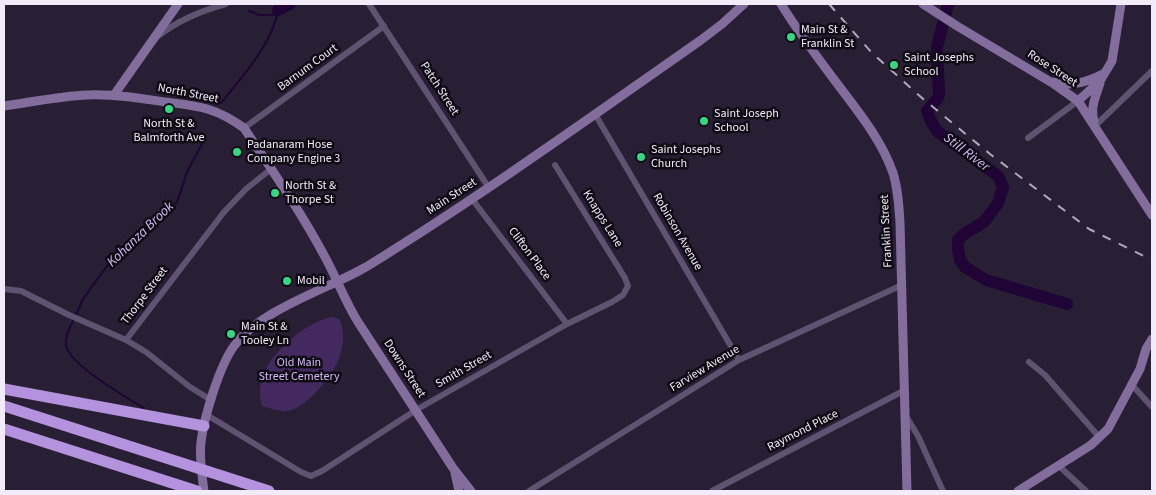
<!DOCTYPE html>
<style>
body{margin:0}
#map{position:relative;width:1156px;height:495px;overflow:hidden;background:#281f34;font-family:"Source Sans 3",sans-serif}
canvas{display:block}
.frame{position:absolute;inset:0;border:5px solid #f2ecfa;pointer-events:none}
</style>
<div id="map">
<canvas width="1156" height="495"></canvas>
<div class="frame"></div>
</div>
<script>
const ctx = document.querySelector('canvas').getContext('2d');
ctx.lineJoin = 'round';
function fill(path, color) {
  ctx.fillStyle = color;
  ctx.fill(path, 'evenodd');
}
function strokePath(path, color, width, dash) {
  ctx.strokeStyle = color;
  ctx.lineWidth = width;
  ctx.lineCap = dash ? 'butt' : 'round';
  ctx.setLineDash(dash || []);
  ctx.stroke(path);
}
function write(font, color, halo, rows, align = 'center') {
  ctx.font = font + ' "Source Sans 3",sans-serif';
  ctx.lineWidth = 5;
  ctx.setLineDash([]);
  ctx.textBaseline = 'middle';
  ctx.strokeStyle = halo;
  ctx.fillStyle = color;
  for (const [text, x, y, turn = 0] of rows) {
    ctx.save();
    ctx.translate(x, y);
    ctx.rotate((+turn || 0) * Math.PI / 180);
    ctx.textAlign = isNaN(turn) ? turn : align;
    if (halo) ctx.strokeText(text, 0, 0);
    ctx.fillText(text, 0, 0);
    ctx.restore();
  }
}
const green = new Path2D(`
 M 331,317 L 339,319 C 346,330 343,351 337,363 C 331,378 304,409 288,411 C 281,412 269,408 262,406 C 260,398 259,390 261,382 C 267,355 304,323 331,317 Z`);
const stream = new Path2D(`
 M 249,11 L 259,15 L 275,15 L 277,12
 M 221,103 C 242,77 273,43 278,10
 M 76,315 L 83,299 L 115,255 L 136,236 L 177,202 L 187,172 L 205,138
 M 74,319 C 70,327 65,336 66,345 C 68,364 127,398 144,408`);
const river = new Path2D(`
 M 948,4 L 937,47 L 939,95 L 937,99 L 927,111 L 932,123 L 937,131 L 998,176 L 1003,187 L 998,203 L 984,222 L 964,234 L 958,240 L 958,248 L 960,260 L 965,267 L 986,280 L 1067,304
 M 278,10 L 290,4`);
const street = new Path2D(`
 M 369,4 L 489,188
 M 157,37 C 178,20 200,11 226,4
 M 595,114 L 739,360
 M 1095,126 L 1152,71
 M 244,128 L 384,26
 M 1028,138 L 1078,101
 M 472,199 L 567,324
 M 4,289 L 21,291 L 69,315 L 126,340 L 146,352 L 190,387 L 211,400
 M 126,340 L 224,212 L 246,189 L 271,169
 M 1029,362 L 1045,375 L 1100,438
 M 1132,385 L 1152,407
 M 207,415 L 301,472 L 311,476 L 322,471 L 416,410 L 567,324 L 612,302 L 623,295 L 628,286 L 625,278 L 555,165
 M 906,416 L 918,436 L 943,491
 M 1058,465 L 1086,491
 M 529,491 L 739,360 L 902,285
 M 712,491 L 905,390`);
const secondary = new Path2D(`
 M 781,4 C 800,35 823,65 845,94 C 864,119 883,144 893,173 C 898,189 899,206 900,223 L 907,491
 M 923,4 L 957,26 L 1054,84 L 1078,101 L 1152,215
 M 1053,82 C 1071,87 1087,82 1103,74
 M 114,95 L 178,4
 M 1078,101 L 1100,81 L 1112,61 L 1121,4
 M 4,106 C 32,102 60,96 88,95 C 114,94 139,98 165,102 C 198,106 215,107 244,128 C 272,170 301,212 325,257 C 337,279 345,301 358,322 L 453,468 L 471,491
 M 1094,121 C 1090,107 1096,96 1100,83
 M 455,473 L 459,491
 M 204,491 C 202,475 199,458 201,442 C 204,417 219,367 234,346 C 261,309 326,290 366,267 C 481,196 591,117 701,40 L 722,24 L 744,4
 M 1018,491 L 1091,445 L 1108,429 L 1140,369 L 1146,349 L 1152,339`);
const highway = new Path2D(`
 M 4,389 L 204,426
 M 4,406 L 269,491
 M 4,429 L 197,491`);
const rail = new Path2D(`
 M 829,4 L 872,53 L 922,98 L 990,154 L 1089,229 L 1152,260`);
const markers = [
 [791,37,5,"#33d881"],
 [894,65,5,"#33d881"],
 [169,109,5,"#33d881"],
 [704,121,5,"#33d881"],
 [237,152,5,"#33d881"],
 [641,157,5,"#33d881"],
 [275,193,5,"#33d881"],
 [287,281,5,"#33d881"],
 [231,334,5,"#33d881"]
];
const poiNames = [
 ["Main St &",801,30],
 ["Franklin St",801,44],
 ["Saint Josephs",904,58],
 ["School",904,72],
 ["Saint Joseph",714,114],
 ["School",714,128],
 ["North St &",169,124,"center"],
 ["Balmforth Ave",169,138,"center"],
 ["Padanaram Hose",247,145],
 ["Company Engine 3",247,159],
 ["Saint Josephs",651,150],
 ["Church",651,164],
 ["North St &",285,186],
 ["Thorpe St",285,200],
 ["Mobil",297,281],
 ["Main St &",241,327],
 ["Tooley Ln",241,341]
];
const streetNames = [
 ["Barnum Court",308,68,-36],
 ["Rose Street",1052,69,33],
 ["Patch Street",439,89,57],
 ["North Street",188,94,11],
 ["Main Street",452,197,-33],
 ["Knapps Lane",602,219,58],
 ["Franklin Street",887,231,-93],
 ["Robinson Avenue",677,232,60],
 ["Clifton Place",529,254,53],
 ["Thorpe Street",145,296,-53],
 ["Downs Street",404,369,57],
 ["Farview Avenue",705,369,-31],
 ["Smith Street",464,370,-30],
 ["Raymond Place",803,431,-27]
];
const parkNames = [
 ["Old Main",299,363],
 ["Street Cemetery",299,377]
];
const waterNames = [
 ["Still River",966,153,37],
 ["Kohanza Brook",141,235,-44]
];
fill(green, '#442960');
strokePath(stream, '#1f0435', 2);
strokePath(river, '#1f0435', 12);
strokePath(street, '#605371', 6);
strokePath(secondary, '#826d9d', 9);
strokePath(highway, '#b492de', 11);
strokePath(rail, '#b0a9b9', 2, [9, 9]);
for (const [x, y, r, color] of markers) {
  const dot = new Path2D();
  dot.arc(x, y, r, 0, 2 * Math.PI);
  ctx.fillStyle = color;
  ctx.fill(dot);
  strokePath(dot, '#0f0b14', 2);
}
write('12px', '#f2ecfa', '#0f0b14', poiNames, 'left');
write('12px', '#f2ecfa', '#0f0b14', streetNames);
write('12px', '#d5bbf6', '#0f0b14', parkNames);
write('italic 14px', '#d6bcf7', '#0f0b14', waterNames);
</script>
